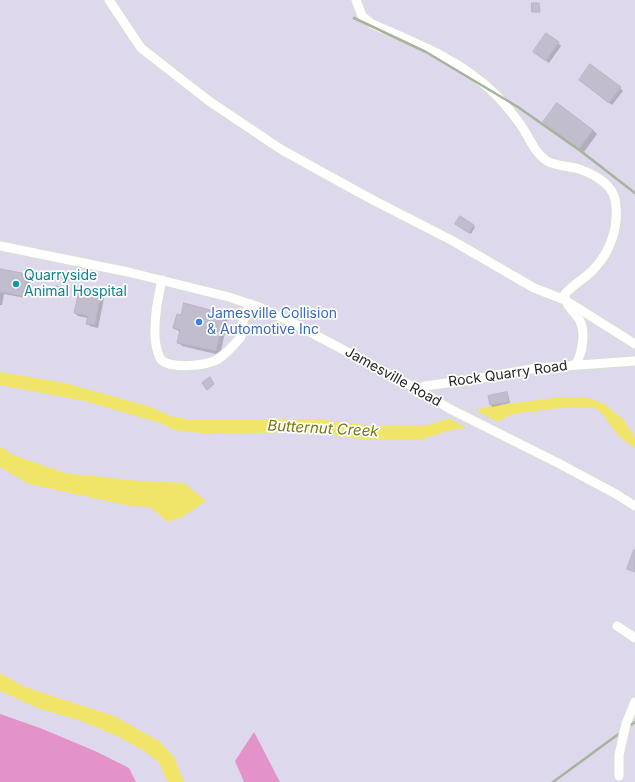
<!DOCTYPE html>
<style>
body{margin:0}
canvas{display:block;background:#ddd8eb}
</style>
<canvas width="635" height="782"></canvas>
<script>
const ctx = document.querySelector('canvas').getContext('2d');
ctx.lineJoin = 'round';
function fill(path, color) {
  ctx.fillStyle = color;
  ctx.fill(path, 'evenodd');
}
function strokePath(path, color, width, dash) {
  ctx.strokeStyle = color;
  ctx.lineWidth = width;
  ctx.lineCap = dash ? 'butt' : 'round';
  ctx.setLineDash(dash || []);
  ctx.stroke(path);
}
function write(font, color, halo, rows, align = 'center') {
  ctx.font = font + ' Inter,sans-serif';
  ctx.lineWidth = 3.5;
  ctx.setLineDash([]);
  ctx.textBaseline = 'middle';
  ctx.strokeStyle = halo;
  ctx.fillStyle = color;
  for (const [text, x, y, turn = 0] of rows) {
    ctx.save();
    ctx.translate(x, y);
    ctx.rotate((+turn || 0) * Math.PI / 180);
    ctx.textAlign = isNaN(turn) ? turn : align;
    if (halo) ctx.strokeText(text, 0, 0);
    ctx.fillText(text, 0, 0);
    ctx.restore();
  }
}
const green = new Path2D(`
 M 0,714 L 40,728 L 95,751 L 129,768 L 136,782 L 0,782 Z
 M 254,732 L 280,782 L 244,782 L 235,761 Z`);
const water = new Path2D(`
 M 0,372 L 65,383 L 151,407 L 173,417 L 185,419 L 315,419 L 375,426 L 427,425 L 490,406 L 561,397 L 573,398 L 578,397 L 587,397 L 604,404 L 625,421 L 629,429 L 635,436 L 635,448 C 629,444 623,440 618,435 C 610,426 606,415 596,409 C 587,403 528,412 514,414 C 504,417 500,422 492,424 L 451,430 L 420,440 L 372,440 L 296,432 L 208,434 L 175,430 L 160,423 L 85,401 L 0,385 Z
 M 0,448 L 3,448 L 13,455 L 65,473 L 140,481 L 184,483 L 206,501 L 182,517 L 168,522 L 150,507 L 130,506 L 29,484 L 0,467 Z
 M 0,673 L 25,687 L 114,716 L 159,741 L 174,757 L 184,782 L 168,782 L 158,761 L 141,749 L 119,737 L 79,720 L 40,709 L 0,691 Z`);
const pier = new Path2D(`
 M 473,409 L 500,423 L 493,426 L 470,430 L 447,417 Z`);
const shadow = new Path2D(`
 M 558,43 L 561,46 L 549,63 L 534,52 Z
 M 580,80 L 620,88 L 623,91 L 612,105 Z
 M 549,126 L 593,130 L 597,134 L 584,152 Z
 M 458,225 L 473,226 L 475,227 L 471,234 Z
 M 0,269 L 27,276 L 30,279 L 26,298 L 4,294 L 2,305 L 0,305 Z
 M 67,289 L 69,291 L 67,298 L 57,297 L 55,295 Z
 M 101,295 L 104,298 L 98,328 L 90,326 L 87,323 L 88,318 L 78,316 L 75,313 Z
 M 224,315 L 228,319 L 220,355 L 182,346 L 178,342 L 180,332 L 174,328 Z
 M 506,393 L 508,395 L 510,403 L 492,407 L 491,405 L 489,397 Z`);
const building = new Path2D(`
 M 532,3 L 539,3 L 540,12 L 532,12 Z
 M 546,33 L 559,42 L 546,61 L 533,52 Z
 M 590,64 L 621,87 L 609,103 L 579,80 Z
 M 557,103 L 593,130 L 579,149 L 543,122 Z
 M 460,216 L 474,225 L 469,233 L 455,224 Z
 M 0,269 L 22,273 L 21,274 L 27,275 L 23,296 L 0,292 Z
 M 56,286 L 67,288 L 66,297 L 54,295 Z
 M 81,290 L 101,294 L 95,325 L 86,324 L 88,316 L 74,313 L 79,291 L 81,291 Z
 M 184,303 L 225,314 L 216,351 L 177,343 L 180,330 L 173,328 L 177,314 L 181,315 Z
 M 210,377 L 214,384 L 207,390 L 202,383 Z
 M 507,392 L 509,402 L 490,405 L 488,396 Z
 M 634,550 L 635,550 L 635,572 L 627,569 Z`);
const minor = new Path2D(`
 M 109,0 L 141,48 L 209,101 L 282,150 L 371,199 L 453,241 L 534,288 L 565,300 L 635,344
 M 356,0 L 362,16 L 372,24 C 416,43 461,60 495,94 C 504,103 513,114 520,124 C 529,136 534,153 547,161 C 557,166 568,166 579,169 C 593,174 611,183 615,199 C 620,225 611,252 592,271 C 584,279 572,285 565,294 C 564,305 575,312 580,321 C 586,333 582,353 576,364
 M 0,246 L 128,272 L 229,297 L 259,307 L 289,321 L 417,389 L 450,409 L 558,463 L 616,494 L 635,506
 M 162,280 C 157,301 150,338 160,358 C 166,370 208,366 218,359 C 225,355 234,345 240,338 C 245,332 241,325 244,318 C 246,313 248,309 251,304
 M 417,389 L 425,386 L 476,379 L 537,368 L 635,361
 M 617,626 L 635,638
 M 626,724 L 635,702`);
const rail = new Path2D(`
 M 354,18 L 426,52 L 518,107 L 582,152 L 635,193
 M 553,782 L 635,722`);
const minorBridge = new Path2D(`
 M 619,776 L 619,755 L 626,724`);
const markers = [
 [16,284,4,"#0f9aa8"],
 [199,322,4,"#3f7fe0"]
];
const cultureNames = [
 ["Quarryside",24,276],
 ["Animal Hospital",24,292]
];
const shopNames = [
 ["Jamesville Collision",207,314],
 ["& Automotive Inc",207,330]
];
const streetNames = [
 ["Rock Quarry Road",508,374,-8],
 ["Jamesville Road",393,377,29]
];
const waterNames = [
 ["Butternut Creek",323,429,3]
];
fill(green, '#e393ca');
fill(water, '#f0e568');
fill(pier, '#ddd8eb');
fill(shadow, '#0003');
fill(building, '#c2bdcc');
strokePath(building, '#b8b3c6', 1);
strokePath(minor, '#d8e1ce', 11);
strokePath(minor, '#fff', 9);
strokePath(rail, '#a7b39c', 2.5);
strokePath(minorBridge, '#d8e1ce', 11, []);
strokePath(minorBridge, '#fff', 9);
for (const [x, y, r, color] of markers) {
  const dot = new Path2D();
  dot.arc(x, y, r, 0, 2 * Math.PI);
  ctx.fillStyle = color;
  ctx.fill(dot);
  strokePath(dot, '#fff', 1.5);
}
write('14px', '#0d838f', '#fff', cultureNames, 'left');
write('14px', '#366cbe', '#fff', shopNames, 'left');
write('14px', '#282828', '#fff', streetNames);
write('italic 15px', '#76760c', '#fff', waterNames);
</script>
